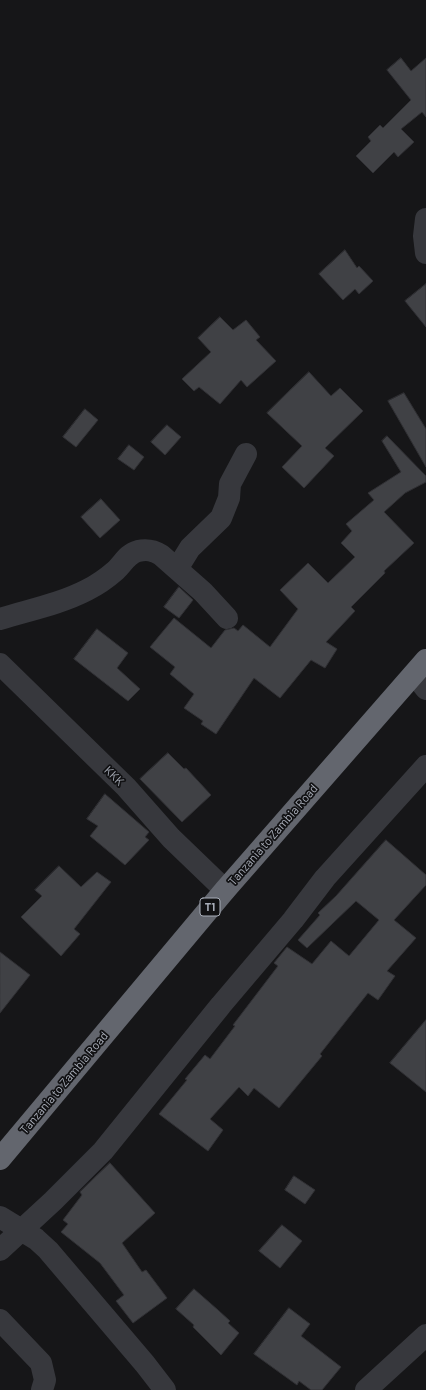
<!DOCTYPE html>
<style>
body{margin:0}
canvas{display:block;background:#161618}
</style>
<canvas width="426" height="1390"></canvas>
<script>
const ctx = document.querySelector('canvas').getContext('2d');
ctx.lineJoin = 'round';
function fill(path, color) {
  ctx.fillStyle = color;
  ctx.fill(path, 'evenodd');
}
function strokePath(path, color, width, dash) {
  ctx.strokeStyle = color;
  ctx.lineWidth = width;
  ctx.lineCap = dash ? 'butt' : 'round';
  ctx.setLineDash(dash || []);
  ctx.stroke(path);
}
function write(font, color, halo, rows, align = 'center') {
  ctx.font = font + ' Barlow,sans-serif';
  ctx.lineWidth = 3.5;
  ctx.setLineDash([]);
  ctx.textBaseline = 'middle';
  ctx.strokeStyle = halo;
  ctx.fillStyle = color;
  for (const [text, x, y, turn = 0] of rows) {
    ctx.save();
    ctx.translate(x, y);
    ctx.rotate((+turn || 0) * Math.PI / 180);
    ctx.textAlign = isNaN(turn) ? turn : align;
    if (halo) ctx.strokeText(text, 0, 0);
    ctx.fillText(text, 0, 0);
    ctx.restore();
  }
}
const building = new Path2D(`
 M 401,58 L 411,71 L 426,58 L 426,117 L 422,112 L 401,129 L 414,142 L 398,157 L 394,152 L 373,173 L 356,156 L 371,141 L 368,137 L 380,125 L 383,128 L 411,100 L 387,70 Z
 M 345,250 L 357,268 L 359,266 L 373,281 L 359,294 L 355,289 L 343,300 L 319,274 Z
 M 426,284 L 426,327 L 405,301 Z
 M 220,317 L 233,330 L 246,320 L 260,337 L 256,340 L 276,361 L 247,387 L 241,380 L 220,404 L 199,387 L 194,391 L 182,379 L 211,352 L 198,338 Z
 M 309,372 L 331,396 L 340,388 L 363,411 L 325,448 L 334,456 L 304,488 L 282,467 L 302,446 L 267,413 Z
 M 404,393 L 426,429 L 426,467 L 388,401 Z
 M 85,409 L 98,420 L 76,447 L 63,437 Z
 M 167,425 L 181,437 L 165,455 L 151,442 Z
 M 387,436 L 426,476 L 426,482 L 405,493 L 384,512 L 414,543 L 384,571 L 385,573 L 351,607 L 355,611 L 326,642 L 337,649 L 325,668 L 311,660 L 280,698 L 254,678 L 216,734 L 201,724 L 203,721 L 184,708 L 194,694 L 170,674 L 175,667 L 150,647 L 174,618 L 211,648 L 225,630 L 234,628 L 238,631 L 243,625 L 270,647 L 298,609 L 280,590 L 308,563 L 328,583 L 355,557 L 341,543 L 352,531 L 346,524 L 374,500 L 368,493 L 401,472 L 382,441 Z
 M 129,445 L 144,457 L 134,470 L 118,459 Z
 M 101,499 L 120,520 L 100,538 L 81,517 Z
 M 179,587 L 193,600 L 179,618 L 164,607 Z
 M 97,629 L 128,653 L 117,668 L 140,689 L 128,701 L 74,659 Z
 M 168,753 L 184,769 L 186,768 L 211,795 L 182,822 L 140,779 Z
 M 105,794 L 149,832 L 145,837 L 149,840 L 125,865 L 90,836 L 98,826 L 87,819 Z
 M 386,840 L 426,875 L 426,885 L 394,920 L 416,938 L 387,971 L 395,976 L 378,1000 L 368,993 L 320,1054 L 322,1056 L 279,1108 L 254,1088 L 248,1096 L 239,1087 L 210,1119 L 223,1130 L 208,1151 L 159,1114 L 187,1080 L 185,1079 L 205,1055 L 210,1059 L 235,1026 L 233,1025 L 278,966 L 274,963 L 287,947 L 312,964 L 331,941 L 349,956 L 379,920 L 356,901 L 307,948 L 298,940 L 320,915 L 318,913 L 336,896 Z
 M 59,866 L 81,887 L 97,872 L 111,882 L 74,929 L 80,934 L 61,956 L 21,917 L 42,896 L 35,890 Z
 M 0,952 L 30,975 L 0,1013 Z
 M 426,1020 L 426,1092 L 390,1063 Z
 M 110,1163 L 155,1213 L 122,1243 L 142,1272 L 146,1270 L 167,1298 L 133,1323 L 116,1301 L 124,1295 L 100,1263 L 61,1232 L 68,1224 L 63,1220 L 82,1195 L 80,1192 Z
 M 294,1176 L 315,1190 L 305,1204 L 285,1190 Z
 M 282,1225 L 302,1241 L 280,1268 L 259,1251 Z
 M 194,1289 L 218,1310 L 230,1321 L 228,1323 L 239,1333 L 221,1355 L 193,1327 L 194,1325 L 176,1309 Z
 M 289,1308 L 310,1324 L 301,1336 L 341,1367 L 322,1390 L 311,1390 L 299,1381 L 297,1385 L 254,1354 Z`);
const minor = new Path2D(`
 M 426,219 L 424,236 L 426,253
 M 177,569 L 190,548 L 221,518 L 229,498 L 230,484 L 246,454
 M 0,619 C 29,610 60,604 87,590 C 97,585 107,578 115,571 C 123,564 127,554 138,551 C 147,549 153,550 161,555 L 203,592 L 227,618
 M 0,664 L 126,787 L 171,838 L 225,890
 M 414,674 L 426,689
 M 0,1217 L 36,1239 L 48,1250 L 145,1364 L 165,1390
 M 0,1250 L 53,1201 L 103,1151 L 221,1005 L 293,920 L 325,878 L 426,766
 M 0,1320 L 41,1363 L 45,1380 L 42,1390
 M 366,1390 L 426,1335`);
const highway = new Path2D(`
 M 0,1159 L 225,890 L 426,660`);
const shields = [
 [210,907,20]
];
const shieldNames = [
 ["T1",210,907]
];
const streetNames = [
 ["KKK",114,776,44],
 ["Tanzania to Zambia Road",273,835,-49],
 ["Tanzania to Zambia Road",64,1083,-50]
];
fill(building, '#404145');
strokePath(building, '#303034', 1);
strokePath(minor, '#37383d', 22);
strokePath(highway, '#63666e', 22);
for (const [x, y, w] of shields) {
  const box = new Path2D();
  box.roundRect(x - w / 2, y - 9, w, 18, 3);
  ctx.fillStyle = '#111113';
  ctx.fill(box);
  strokePath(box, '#a8adb8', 1);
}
write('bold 11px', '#a8adb8', null, shieldNames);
write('12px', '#a8adb8', '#111113', streetNames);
</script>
